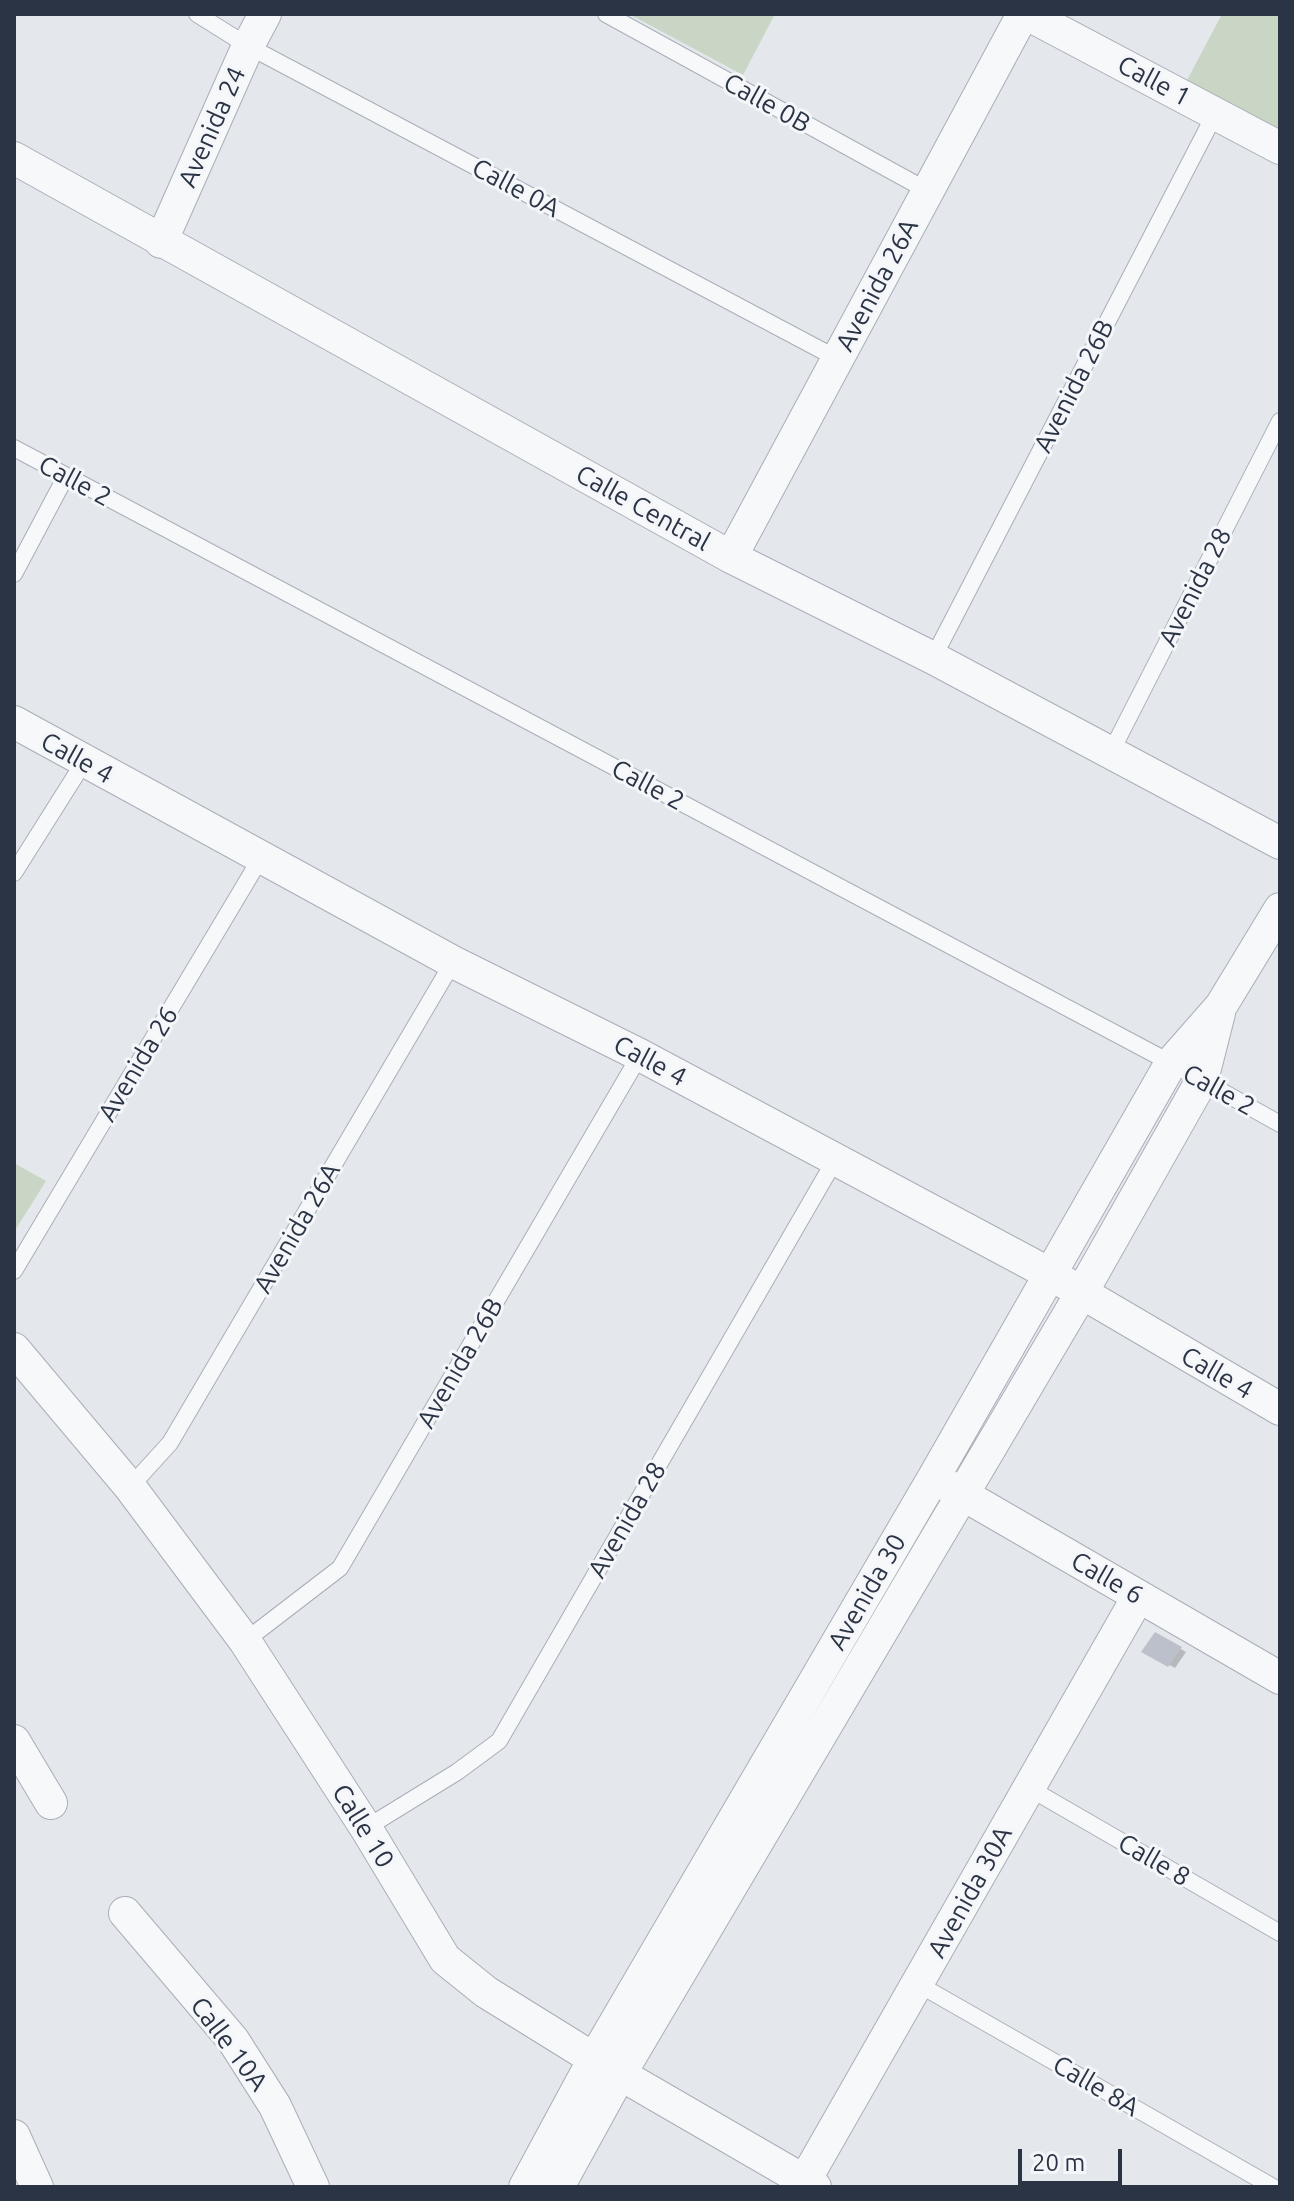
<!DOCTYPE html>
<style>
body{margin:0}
#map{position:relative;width:1294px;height:2201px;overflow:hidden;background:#e4e7ec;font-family:Ubuntu,sans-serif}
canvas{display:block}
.frame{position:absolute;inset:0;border:16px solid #2b3445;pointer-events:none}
.scale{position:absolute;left:1018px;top:2149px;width:104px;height:36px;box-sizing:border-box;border:4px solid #2b3445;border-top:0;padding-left:10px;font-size:24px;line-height:28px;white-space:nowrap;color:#2b3445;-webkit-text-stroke:6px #f4f6f9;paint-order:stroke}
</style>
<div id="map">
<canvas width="1294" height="2201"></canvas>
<div class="frame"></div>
<div class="scale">20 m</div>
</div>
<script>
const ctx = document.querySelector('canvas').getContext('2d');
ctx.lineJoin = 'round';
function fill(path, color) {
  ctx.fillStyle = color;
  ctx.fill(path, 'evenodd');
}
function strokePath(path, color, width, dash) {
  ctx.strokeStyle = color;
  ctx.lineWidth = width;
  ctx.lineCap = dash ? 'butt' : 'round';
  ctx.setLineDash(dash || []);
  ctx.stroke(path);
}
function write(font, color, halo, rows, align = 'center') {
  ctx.font = font + ' Ubuntu,sans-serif';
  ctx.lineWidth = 6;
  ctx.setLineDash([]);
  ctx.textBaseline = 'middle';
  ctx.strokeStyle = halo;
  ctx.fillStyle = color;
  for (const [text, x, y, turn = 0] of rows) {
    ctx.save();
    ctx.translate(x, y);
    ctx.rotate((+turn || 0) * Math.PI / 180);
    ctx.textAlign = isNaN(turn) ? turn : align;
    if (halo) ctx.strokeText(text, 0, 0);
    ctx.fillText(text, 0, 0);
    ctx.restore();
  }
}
const green = new Path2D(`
 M 629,14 L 775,14 L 743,75 Z
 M 1222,14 L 1280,14 L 1280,135 L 1185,84 Z
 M 14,1163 L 46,1181 L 14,1232 Z`);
const shadow = new Path2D(`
 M 1156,1634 L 1186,1652 L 1175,1668 L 1143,1651 Z`);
const building = new Path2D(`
 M 1155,1632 L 1182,1647 L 1168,1667 L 1141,1652 Z`);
const lane = new Path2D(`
 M 197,14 L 248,46 L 838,359
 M 606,14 L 928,191
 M 14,448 L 1171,1063 L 1280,1124
 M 14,574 L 66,476
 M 933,658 L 1215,114
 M 1110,754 L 1280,421
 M 14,873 L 84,762
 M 14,1271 L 262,856
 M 130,1487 L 170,1443 L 453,962
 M 245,1641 L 340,1568 L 640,1055
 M 1029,1788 L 1280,1933
 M 366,1828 L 457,1772 L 499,1741 L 835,1160
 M 918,1984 L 1273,2187`);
const street = new Path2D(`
 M 1027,14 L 1280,148
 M 14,158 L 731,557 L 933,658 L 1280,843
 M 161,242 L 248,46 L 265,14
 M 731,557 L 1023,14
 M 14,722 L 453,962 L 640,1055 L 1050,1274 L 1280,1409
 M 14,1349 L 130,1487 L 245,1641 L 366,1828 L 445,1959 L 486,1992 L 594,2059 L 815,2187
 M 943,1483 L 1280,1678
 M 14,1741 L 51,1803
 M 125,1913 L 233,2040 L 275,2106 L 313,2187
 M 14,2136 L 37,2187
 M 525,2187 L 594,2059 L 934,1477 L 1171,1063 L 1221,1006 L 1280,909
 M 558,2187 L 620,2074 L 1081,1294 L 1202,1080 L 1219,1013
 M 801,2187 L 1138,1597`);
const streetNames = [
 ["Calle 1",1154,81,28],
 ["Calle 0B",767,103,29],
 ["Avenida 24",212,127,-66],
 ["Calle 0A",516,188,28],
 ["Avenida 26A",877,285,-62],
 ["Avenida 26B",1074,386,-63],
 ["Calle 2",75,481,28],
 ["Calle Central",643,508,29],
 ["Avenida 28",1195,587,-63],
 ["Calle 4",77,758,29],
 ["Calle 2",648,785,28],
 ["Calle 4",650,1061,28],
 ["Avenida 26",138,1064,-59],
 ["Calle 2",1219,1090,29],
 ["Avenida 26A",297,1228,-60],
 ["Avenida 26B",460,1363,-60],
 ["Calle 4",1217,1373,30],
 ["Avenida 28",627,1520,-60],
 ["Calle 6",1107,1578,30],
 ["Avenida 30",867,1592,-60],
 ["Calle 10",363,1826,58],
 ["Calle 8",1154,1860,30],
 ["Avenida 30A",970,1892,-61],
 ["Calle 10A",229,2044,53],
 ["Calle 8A",1096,2086,30]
];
fill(green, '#c9d6c5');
fill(shadow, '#0003');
fill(building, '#bbc0ca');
strokePath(lane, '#a9aeb7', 18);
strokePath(street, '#a9aeb7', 34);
strokePath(lane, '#f7f8fa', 16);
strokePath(street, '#f7f8fa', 32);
write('26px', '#2b3445', '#f4f6f9', streetNames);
</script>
